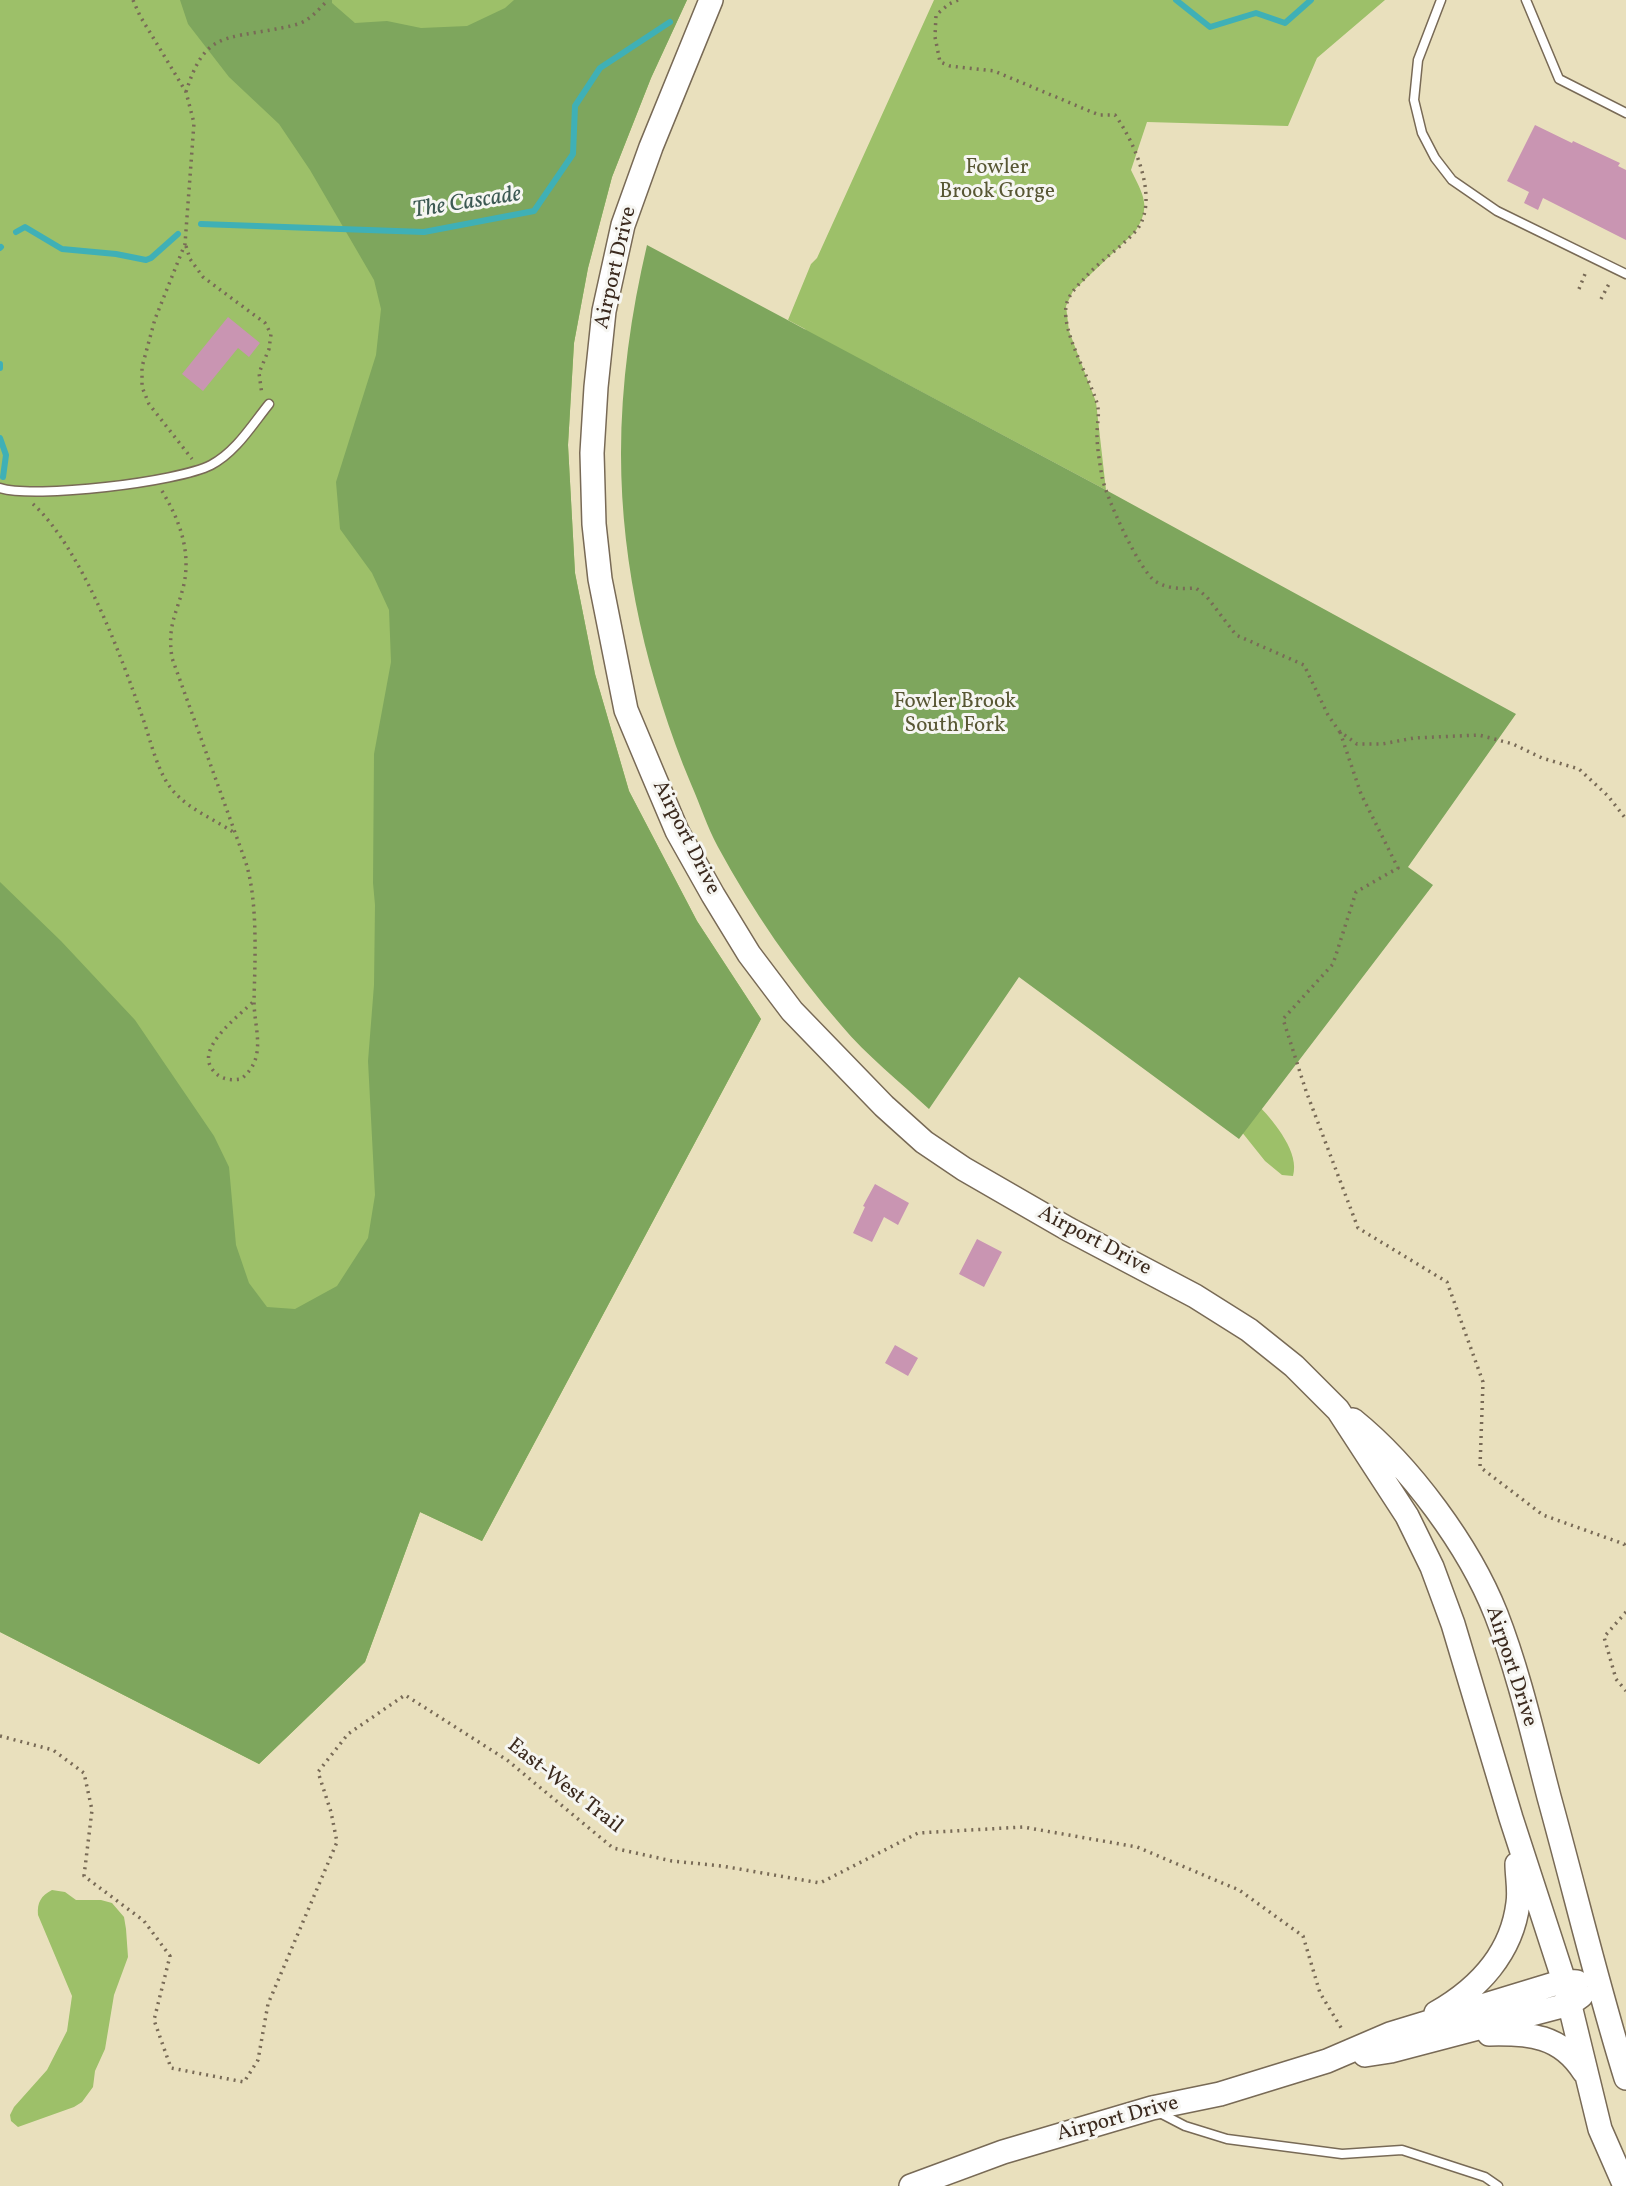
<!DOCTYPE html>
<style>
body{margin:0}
canvas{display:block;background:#e9e0bd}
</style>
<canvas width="1626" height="2186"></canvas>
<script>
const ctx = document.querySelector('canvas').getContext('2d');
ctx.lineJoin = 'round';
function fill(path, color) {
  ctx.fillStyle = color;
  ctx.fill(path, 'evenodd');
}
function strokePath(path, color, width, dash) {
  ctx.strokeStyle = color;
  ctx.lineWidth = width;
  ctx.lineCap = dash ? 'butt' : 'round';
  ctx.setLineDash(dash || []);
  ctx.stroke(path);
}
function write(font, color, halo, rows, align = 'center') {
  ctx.font = font + ' Vollkorn,serif';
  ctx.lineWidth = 6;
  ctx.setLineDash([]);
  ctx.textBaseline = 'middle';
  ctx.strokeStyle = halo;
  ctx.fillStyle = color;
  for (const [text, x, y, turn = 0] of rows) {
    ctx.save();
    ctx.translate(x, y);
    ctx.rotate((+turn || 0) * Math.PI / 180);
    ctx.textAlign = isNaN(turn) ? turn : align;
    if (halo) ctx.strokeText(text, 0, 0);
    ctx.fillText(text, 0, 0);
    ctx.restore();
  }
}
const green = new Path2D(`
 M 0,0 L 687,0 L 651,78 L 612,177 L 588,268 L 574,343 L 568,445 L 575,573 L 595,674 L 629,791 L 697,921 L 761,1019 L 482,1541 L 420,1512 L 365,1662 L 259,1764 L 0,1632 Z
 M 934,0 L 1385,0 L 1317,58 L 1288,126 L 1147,122 L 1131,170 C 1143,195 1152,206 1135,232 L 1073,291 L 1066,306 L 1069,331 L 1096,402 L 1106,490 L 877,368 L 1260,1107 C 1275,1123 1300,1153 1293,1176 L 1282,1175 L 1265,1161 L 1233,1121 L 805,329 L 788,320 L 811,264 L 817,258 Z
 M 52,1890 L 65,1892 L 76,1900 L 101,1900 L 112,1903 L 124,1917 L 126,1929 L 128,1957 L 114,1995 L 105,2049 L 95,2071 L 93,2087 L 82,2102 L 74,2107 L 18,2127 L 11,2121 L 10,2115 L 14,2107 L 47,2070 L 67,2031 L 72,1996 L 38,1915 C 37,1902 41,1896 52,1890 Z`);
const forest = new Path2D(`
 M 180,0 L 332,0 L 332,3 L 355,23 L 387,21 L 421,28 L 467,26 L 505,8 L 514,0 L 687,0 L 651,78 L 612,177 L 588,268 L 574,343 L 568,445 L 575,573 L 595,674 L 629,791 L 697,921 L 761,1019 L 482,1541 L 420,1512 L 365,1662 L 259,1764 L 0,1632 L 0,882 L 61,941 L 135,1020 L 214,1136 L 229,1167 L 236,1245 L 249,1283 L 267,1307 L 295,1309 L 337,1286 L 368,1238 L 375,1195 L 368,1061 L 374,985 L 375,905 L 373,883 L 374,754 L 391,662 L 389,610 L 372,573 L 340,529 L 336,482 L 376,355 L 381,309 L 374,280 L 310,170 L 279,124 L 229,77 L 188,24 Z
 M 647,245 L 1106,490 L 1516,714 L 1408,867 L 1433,885 L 1239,1139 L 1019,977 L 929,1109 C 900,1082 867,1056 841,1025 C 794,971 752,910 718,847 C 707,827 700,804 691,784 C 648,680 621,568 621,454 C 621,384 631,313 647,245 Z`);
const stream = new Path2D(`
 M 1176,0 L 1210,27 L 1256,13 L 1285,23 L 1311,0
 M 201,224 L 424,232 L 534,211 L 573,154 L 575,106 L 600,68 L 670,22
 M 16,232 L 25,227 L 62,249 L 116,254 L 146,260 L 151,258 L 178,234
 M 0,248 L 1,247
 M 0,364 L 0,368
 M 0,438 L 6,455 L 3,477`);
const building = new Path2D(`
 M 1535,125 L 1572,143 L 1573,141 L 1620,163 L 1618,166 L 1626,170 L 1626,240 L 1543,198 L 1538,210 L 1524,203 L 1529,192 L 1507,181 Z
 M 228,317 L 260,343 L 249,357 L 238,348 L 203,391 L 182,374 Z
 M 875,1184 L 909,1203 L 898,1225 L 884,1217 L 872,1242 L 853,1233 L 865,1207 L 863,1206 Z
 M 977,1239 L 1002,1252 L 984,1287 L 959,1274 Z
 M 895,1345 L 918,1358 L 908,1376 L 885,1363 Z`);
const path = new Path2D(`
 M 133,0 L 140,16 L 186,92 L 194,123 L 185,244 L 155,319 L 142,367 L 142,387 L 149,404 L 192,459
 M 958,0 L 949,4 L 936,15 L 935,37 L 940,62 L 950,66 L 994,71 L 1099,115 L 1115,115 C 1135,142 1162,204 1134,233 C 1118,250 1098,262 1083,280 C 1076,287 1067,297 1066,307 C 1062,332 1089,377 1097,403 C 1100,414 1097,423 1097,435 C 1097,448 1100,464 1102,477 C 1106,497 1139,570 1155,581 C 1167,589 1182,589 1196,588 L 1207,597 L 1236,635 L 1304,665 L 1328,715 L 1339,731 L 1357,744 L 1382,744 L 1414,738 L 1479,735 L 1513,744 L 1542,758 L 1579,769 L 1608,796 L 1626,819
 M 186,92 C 204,34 222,39 276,29 C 286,27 300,25 308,19 C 315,14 322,6 328,0
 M 186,246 L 190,259 L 203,277 L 265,323 L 271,334 L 269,349 L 259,373 L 262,395
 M 1579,289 L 1585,274
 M 1601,299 L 1610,282
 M 162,491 C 179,519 191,550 184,584 C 177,614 167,624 172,658 L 246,863 C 258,902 255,960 254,1001 C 254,1029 268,1058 241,1079 C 230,1081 219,1079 212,1069 C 196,1047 239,1016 254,1001
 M 33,504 C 81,548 121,655 142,716 C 151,740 157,775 176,794 C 191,810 215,820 233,832
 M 1340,732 L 1361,794 L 1398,868 L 1356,892 L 1333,964 L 1283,1019 L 1306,1091 L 1358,1228 L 1447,1282 L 1483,1382 L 1480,1467 L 1543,1515 L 1624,1544 L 1626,1549
 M 1626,1612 L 1604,1637 L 1616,1679 L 1626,1691
 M 0,1736 L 53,1750 L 84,1773 L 92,1810 L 84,1876 L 144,1921 L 170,1956 L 154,2020 L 171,2068 L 244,2082 L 258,2060 L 268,2004 L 337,1842 L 331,1812 L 318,1772 L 348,1734 L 405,1695 L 507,1760 L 613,1848 L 672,1861 L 722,1866 L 820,1883 L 918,1833 L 1023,1827 L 1137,1847 L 1239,1890 L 1303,1936 L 1320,1993 L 1343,2031`);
const service = new Path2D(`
 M 1441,0 L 1418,60 L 1414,100 L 1422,133 L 1435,158 L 1452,180 L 1497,211 L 1626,274
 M 1526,0 L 1559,79 L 1626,113
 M 0,488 C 34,499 178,482 211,465 C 236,452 252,425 269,404
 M 1160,2113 L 1185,2126 L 1227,2139 L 1342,2154 L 1402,2150 L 1485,2177 L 1498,2186`);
const secondary = new Path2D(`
 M 711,0 L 651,147 L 623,225 L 604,311 L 596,387 L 592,453 L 594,524 L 600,579 L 626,710 L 652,772 L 677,831 L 713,895 L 749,954 L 792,1011 L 884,1106 L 924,1142 L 964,1169 L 1068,1229 L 1195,1296 L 1249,1330 L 1294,1366 L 1338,1410 L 1407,1516 L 1432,1567 L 1453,1624 L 1511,1818 L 1564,1981 L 1600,2129 L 1625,2186
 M 1353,1420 C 1410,1466 1469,1546 1496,1614 C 1519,1673 1533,1736 1549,1797 C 1575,1891 1597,1985 1626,2078
 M 1436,2013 C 1478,1989 1512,1953 1518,1903 C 1520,1890 1517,1876 1517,1864
 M 1489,2034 C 1529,2033 1561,2035 1584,2072
 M 1365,2055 L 1391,2051 L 1570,2004 L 1581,1996
 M 911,2186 L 1003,2152 L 1152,2108 L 1220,2094 L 1327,2061 L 1390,2034 L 1564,1981 L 1577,1982`);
const parkNames = [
 ["Fowler",997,169],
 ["Brook Gorge",997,193],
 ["Fowler Brook",955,703],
 ["South Fork",955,727]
];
const streetNames = [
 ["Airport Drive",617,268,-77],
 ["Airport Drive",685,838,63],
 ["Airport Drive",1094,1242,28],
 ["Airport Drive",1510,1667,72],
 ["East-West Trail",564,1787,38],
 ["Airport Drive",1118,2120,-15]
];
const waterNames = [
 ["The Cascade",467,204,-9]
];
fill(green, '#9dc069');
fill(forest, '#7ea65d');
strokePath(stream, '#3fb0b6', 6);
fill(building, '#c995b2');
strokePath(service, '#786a56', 11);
strokePath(secondary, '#786a56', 26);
strokePath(path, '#786a56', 3.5, [2, 5]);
strokePath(service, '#fff', 8);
strokePath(secondary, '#fff', 23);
write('21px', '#585734', '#f6f6f2', parkNames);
write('21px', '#3b2a1e', '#f6f6f2', streetNames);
write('italic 23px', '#3c5953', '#f6f6f2', waterNames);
</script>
